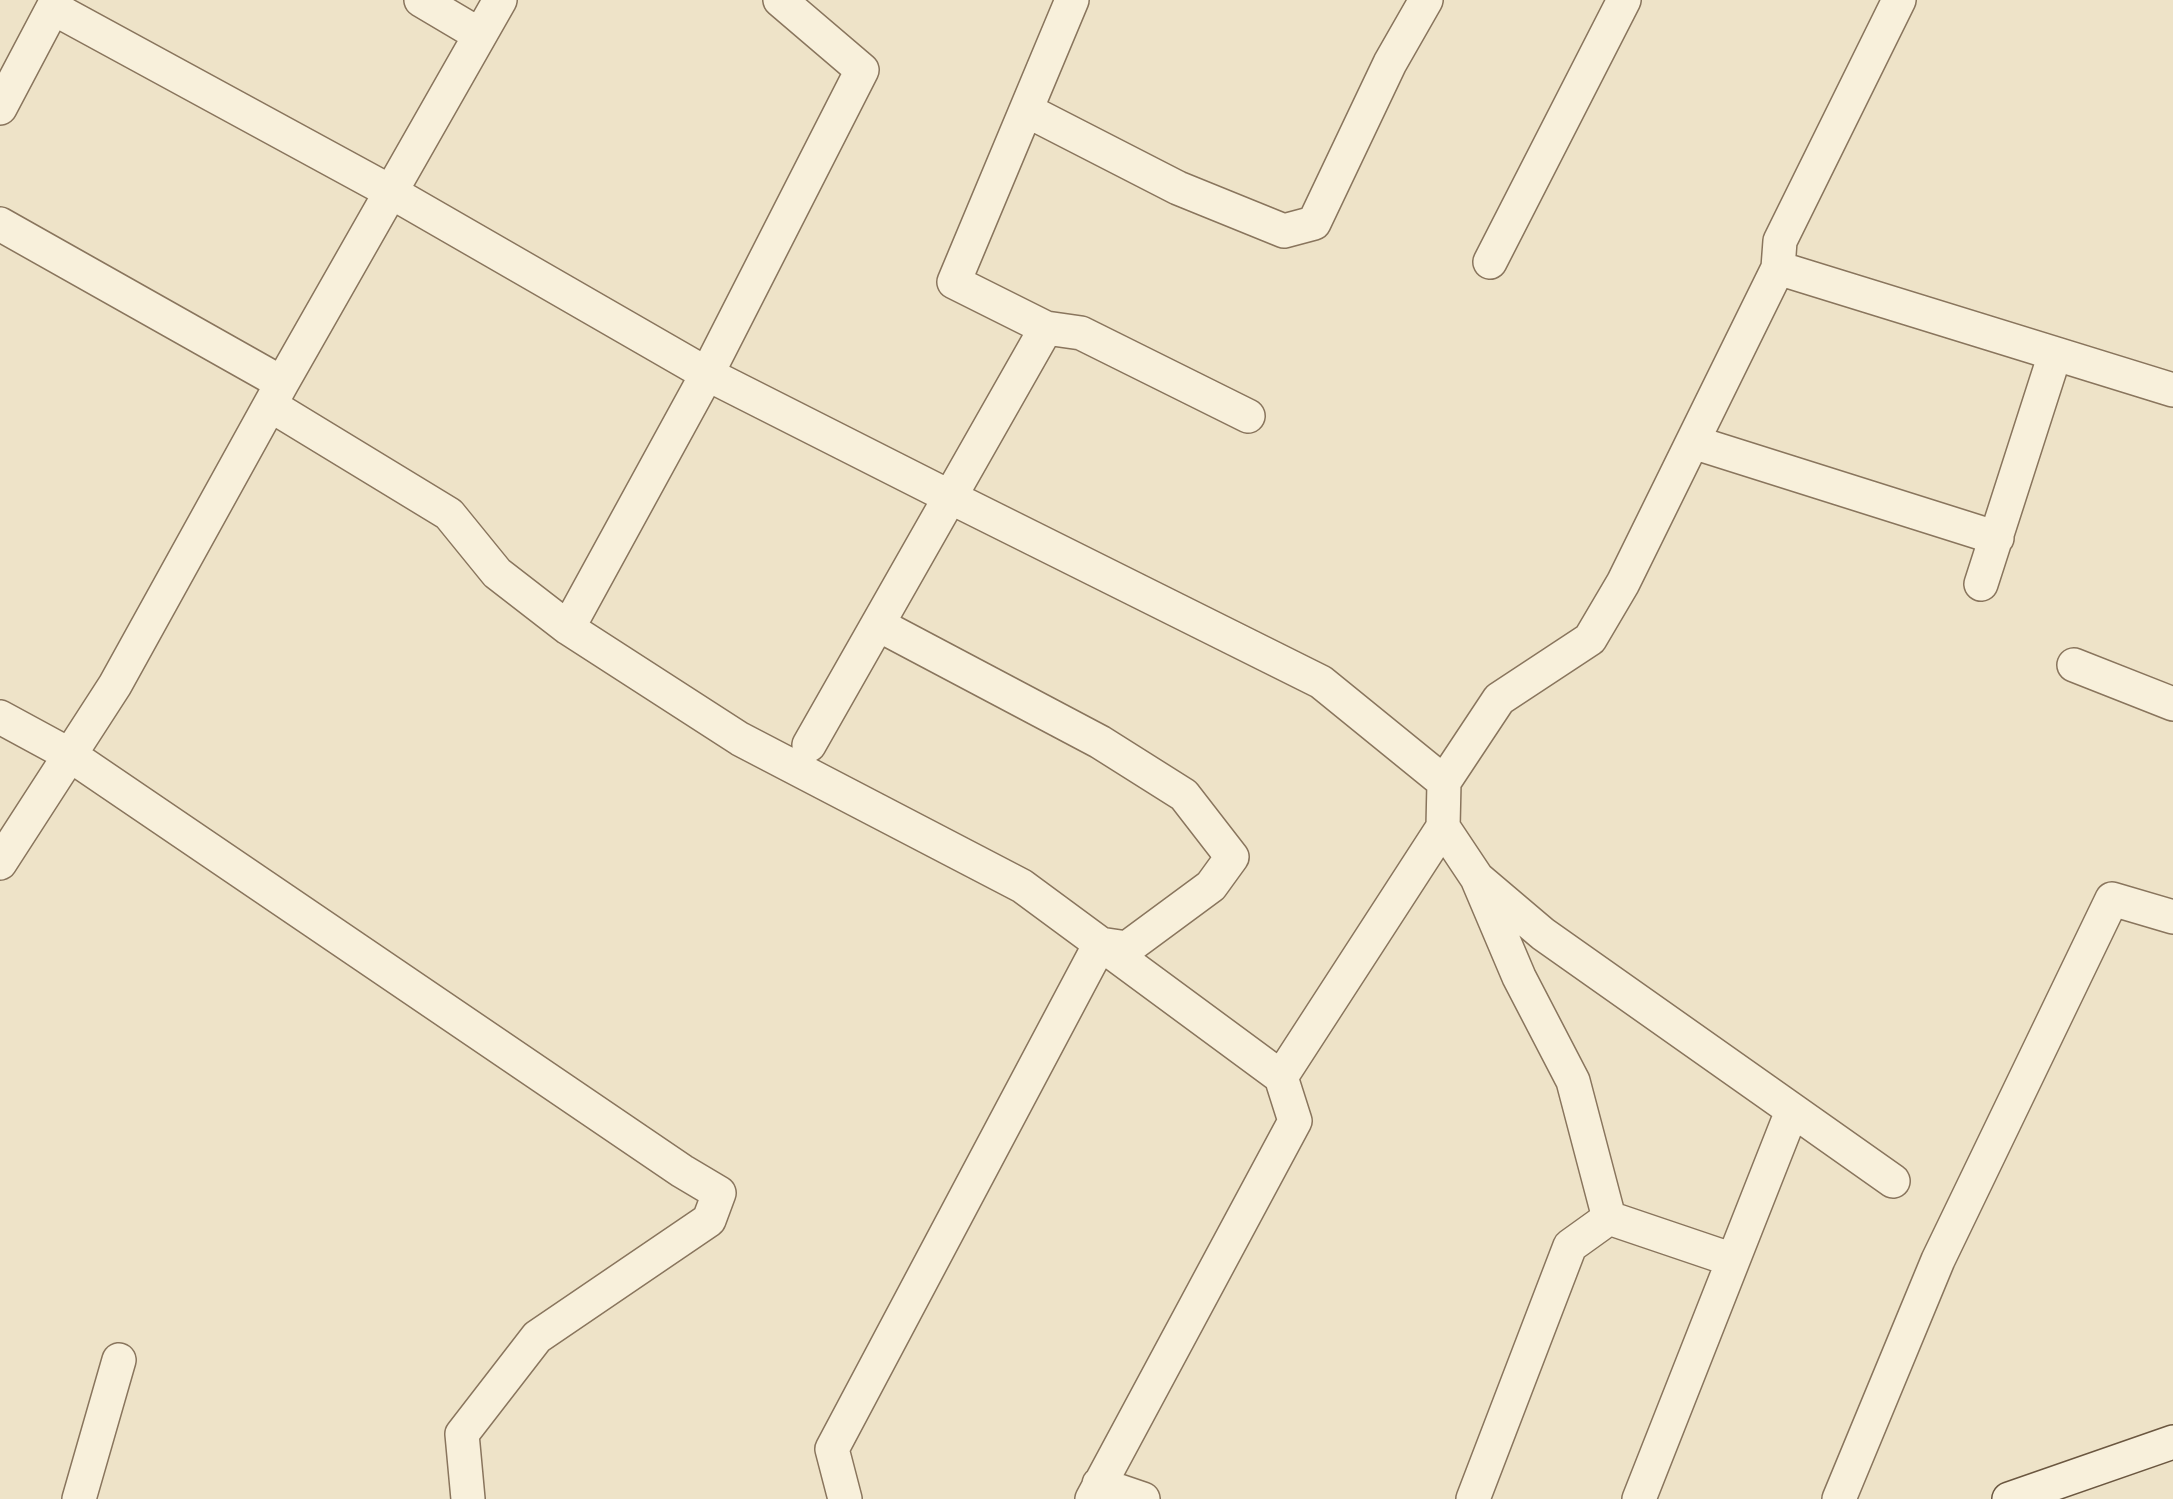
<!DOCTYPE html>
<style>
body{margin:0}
canvas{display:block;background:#eee3c8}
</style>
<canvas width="2173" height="1499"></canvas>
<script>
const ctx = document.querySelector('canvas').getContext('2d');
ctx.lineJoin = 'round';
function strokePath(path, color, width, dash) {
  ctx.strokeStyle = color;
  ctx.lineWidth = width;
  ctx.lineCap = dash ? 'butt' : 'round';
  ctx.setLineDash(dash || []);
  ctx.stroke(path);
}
const street = new Path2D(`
 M 421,0 L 480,35
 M 53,8 L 391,192 L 707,374 L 950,497 L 1046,328 L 954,282 L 1072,0
 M 0,108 L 57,0
 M 1026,110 L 1178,188 L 1284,231 L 1314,223 L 1390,63 L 1426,0
 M 0,224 L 282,383
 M 1490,262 L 1624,0
 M 1778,268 L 2173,390
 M 1046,328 L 1081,333 L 1248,416
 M 270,405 L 449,514 L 497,573 L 568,628 L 740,739 L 1022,886 L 1281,1077 L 1295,1121 L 1092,1499
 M 1693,442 L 1997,538
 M 1981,584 L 2055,354
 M 568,628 L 707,374 L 862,70 L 780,0
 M 2074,665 L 2173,704
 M 0,717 L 70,755 L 682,1171 L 719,1193 L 709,1220 L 537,1337 L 462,1434 L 468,1499
 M 809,745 L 950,497 L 1321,682 L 1444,782
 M 1443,827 L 1477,878 L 1519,977 L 1573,1081 L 1609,1218
 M 0,863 L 115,685 L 282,383 L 500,0
 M 1477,878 L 1543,934 L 1893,1181
 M 1281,1077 L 1443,827 L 1444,782 L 1499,699 L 1590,639 L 1623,583 L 1778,268 L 1780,241 L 1899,0
 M 1099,1484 L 1143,1499
 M 79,1499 L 119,1360
 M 845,1499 L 832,1449 L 1100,944 L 1127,948 L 1211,886 L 1232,857 L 1184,795 L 1100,742 L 879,625
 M 1473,1499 L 1570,1246 L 1609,1218 L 1733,1260
 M 1639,1499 L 1792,1111
 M 1839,1499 L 1938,1260 L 2112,899 L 2173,917`);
const secondary = new Path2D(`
 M 2009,1499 L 2173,1442`);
strokePath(street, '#89755d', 36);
strokePath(secondary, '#6b5740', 36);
strokePath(street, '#f8f0db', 33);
strokePath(secondary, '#f8f0db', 33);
</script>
